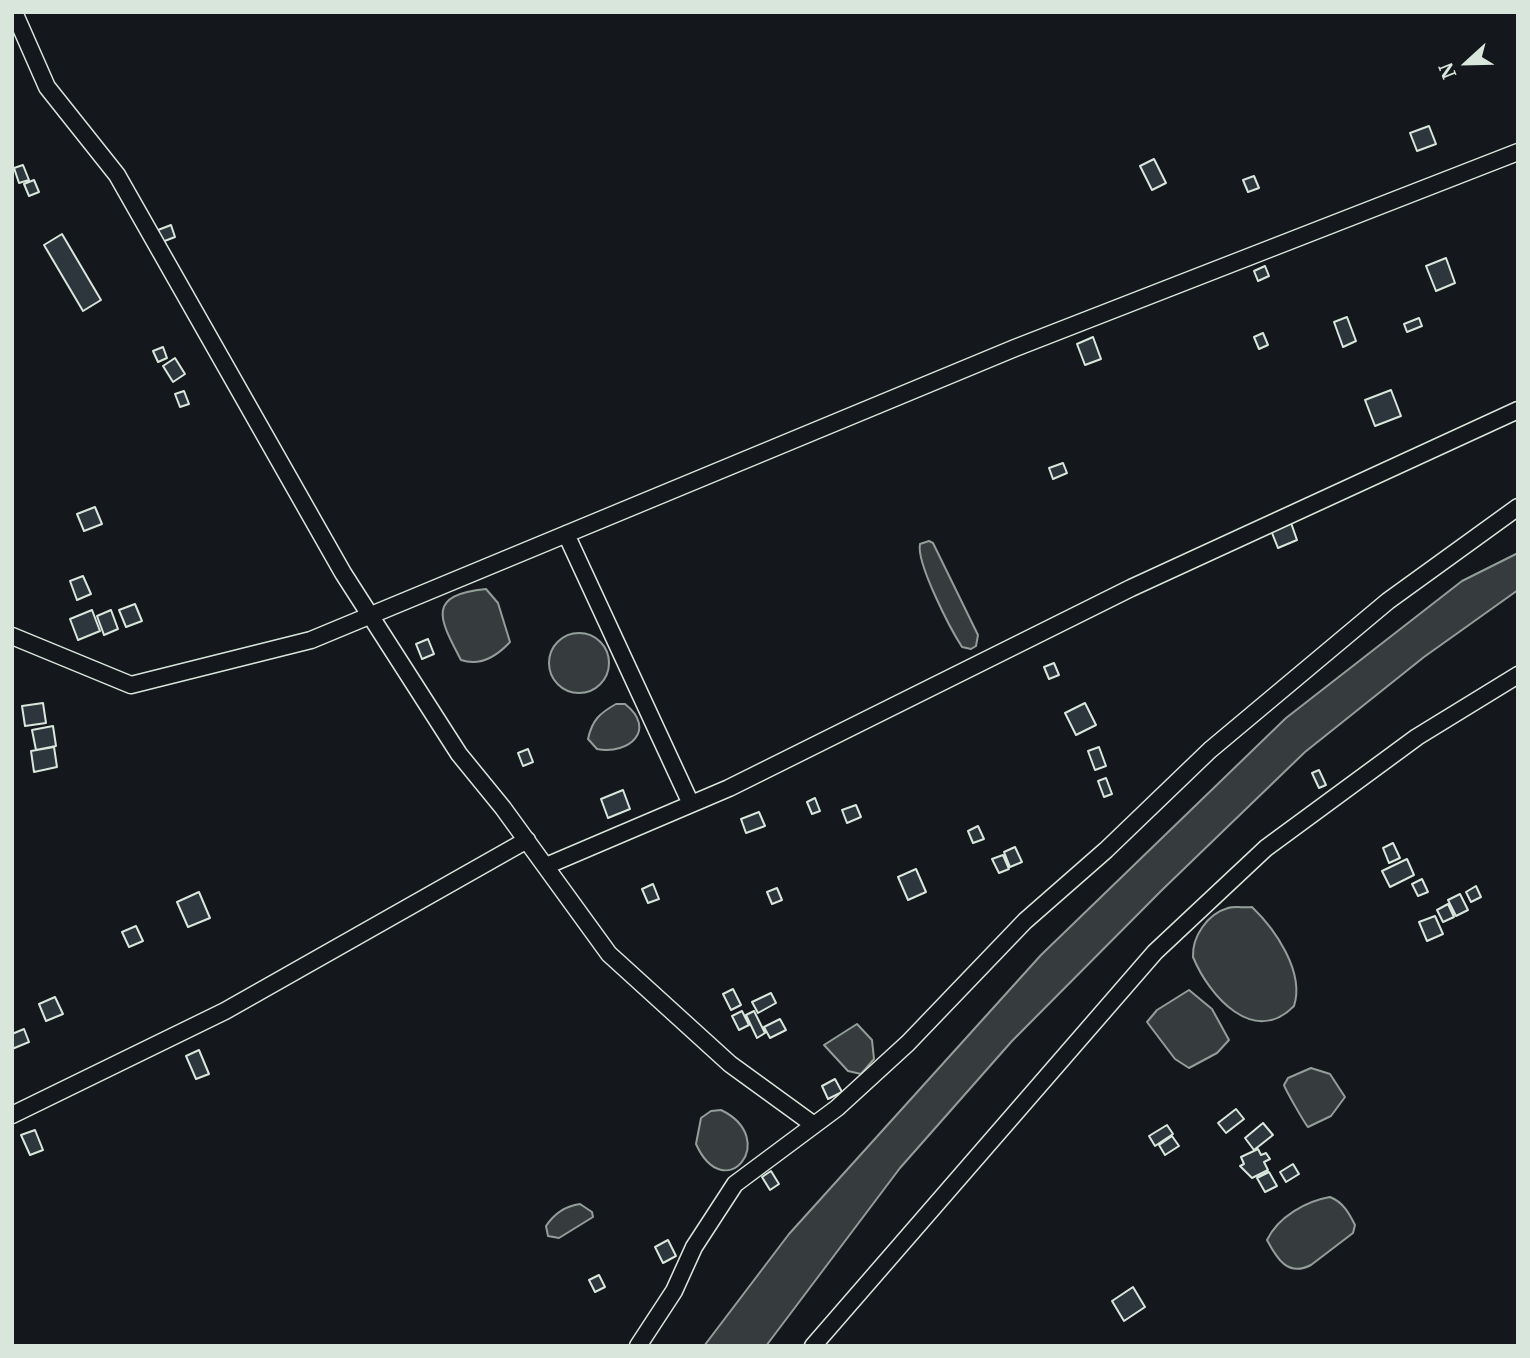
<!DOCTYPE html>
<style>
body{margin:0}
#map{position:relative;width:1530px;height:1358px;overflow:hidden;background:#14181c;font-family:Merriweather,serif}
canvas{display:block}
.frame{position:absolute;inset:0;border:14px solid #d8e6dc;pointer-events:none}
.north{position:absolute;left:1432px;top:28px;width:70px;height:70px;-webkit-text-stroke:5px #14181c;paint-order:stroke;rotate:248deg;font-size:19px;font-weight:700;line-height:28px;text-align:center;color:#d8e6dc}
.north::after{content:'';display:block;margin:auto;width:24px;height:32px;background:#d8e6dc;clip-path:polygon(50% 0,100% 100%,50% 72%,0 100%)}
</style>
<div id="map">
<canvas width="1530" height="1358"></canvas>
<div class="frame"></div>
<div class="north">N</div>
</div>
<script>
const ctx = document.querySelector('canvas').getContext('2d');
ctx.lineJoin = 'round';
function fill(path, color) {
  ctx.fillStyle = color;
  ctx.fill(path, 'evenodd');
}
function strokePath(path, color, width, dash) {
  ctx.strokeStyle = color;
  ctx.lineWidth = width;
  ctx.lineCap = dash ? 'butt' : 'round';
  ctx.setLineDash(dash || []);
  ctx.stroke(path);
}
const water = new Path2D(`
 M 929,541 L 933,543 L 978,635 L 976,646 L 971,649 L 962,647 C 951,630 916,563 920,544 Z
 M 1518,553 L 1518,590 L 1424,657 L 1305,752 L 1162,890 L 1012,1041 L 900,1168 L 766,1346 L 704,1346 L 789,1234 L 1041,955 L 1286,718 L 1462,581 Z
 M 486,589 L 498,603 L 510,642 C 497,656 481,667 461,660 C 440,620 425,595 486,589 Z
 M549 663a30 30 0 1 1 60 0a30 30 0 1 1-60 0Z
 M 616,704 L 625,704 C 657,729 630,755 597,749 L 588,739 C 592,720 600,713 616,704 Z
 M 1252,907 C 1275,929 1305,972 1294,1006 C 1254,1047 1209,996 1193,957 C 1192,937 1207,914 1228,908 C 1235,906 1244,908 1252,907 Z
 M 1189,990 L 1212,1009 L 1229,1040 L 1217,1053 L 1189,1068 L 1175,1059 L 1147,1022 L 1157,1010 Z
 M 857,1024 L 872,1040 L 874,1059 L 861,1074 L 848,1071 L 824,1045 Z
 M 1311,1068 L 1330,1074 L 1345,1097 L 1331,1116 L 1308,1127 C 1305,1124 1285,1089 1284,1085 L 1288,1078 Z
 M 721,1110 C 781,1139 725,1208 696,1144 L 701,1118 L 711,1111 Z
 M 1330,1197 C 1343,1202 1349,1213 1355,1225 L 1353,1233 L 1311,1265 C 1288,1277 1277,1259 1267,1240 C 1278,1217 1306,1201 1330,1197 Z
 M 580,1204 L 592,1212 L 593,1217 L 559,1238 L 548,1236 L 546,1226 C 554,1214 565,1206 580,1204 Z`);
const building = new Path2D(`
 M 1429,126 L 1436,144 L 1417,151 L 1410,133 Z
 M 1154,159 L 1166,183 L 1152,190 L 1140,166 Z
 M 23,165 L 29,180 L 19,183 L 14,168 Z
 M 1254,176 L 1259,188 L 1248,192 L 1243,180 Z
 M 34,180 L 39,192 L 29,196 L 24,184 Z
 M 171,225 L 175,237 L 162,242 L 158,230 Z
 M 62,234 L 101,300 L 83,311 L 44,245 Z
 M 1446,258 L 1455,283 L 1436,291 L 1426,266 Z
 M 1265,266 L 1269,276 L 1258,281 L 1254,271 Z
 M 1347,317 L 1356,341 L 1343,347 L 1334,322 Z
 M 1419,318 L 1422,326 L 1407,332 L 1404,324 Z
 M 1263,333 L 1268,345 L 1259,349 L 1254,337 Z
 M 1093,337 L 1101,359 L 1085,365 L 1077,344 Z
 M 163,347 L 167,358 L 158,362 L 153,351 Z
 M 175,358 L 185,374 L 173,382 L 163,366 Z
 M 1391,390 L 1401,416 L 1375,426 L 1365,400 Z
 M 184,391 L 189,404 L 180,407 L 175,394 Z
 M 1063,463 L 1067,473 L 1053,479 L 1049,468 Z
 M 95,507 L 102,524 L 84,531 L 77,514 Z
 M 1290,520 L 1297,540 L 1278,548 L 1270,528 Z
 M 83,576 L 91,594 L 77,600 L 70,581 Z
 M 135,604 L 142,621 L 126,627 L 119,610 Z
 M 92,610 L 100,631 L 78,640 L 70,619 Z
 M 111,610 L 118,629 L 104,635 L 97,616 Z
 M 428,639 L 434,654 L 422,659 L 416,644 Z
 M 1054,663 L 1059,675 L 1049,679 L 1044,667 Z
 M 43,703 L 46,723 L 25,726 L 22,706 Z
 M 1085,703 L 1096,725 L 1076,735 L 1065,713 Z
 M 53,726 L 56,746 L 36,750 L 32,730 Z
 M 54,747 L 57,767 L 34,772 L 31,751 Z
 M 1099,747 L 1106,766 L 1095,770 L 1088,751 Z
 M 528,749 L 533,762 L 523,766 L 518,753 Z
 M 1319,770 L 1326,785 L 1319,788 L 1312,773 Z
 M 1106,778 L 1112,794 L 1104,797 L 1098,781 Z
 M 623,790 L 630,809 L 608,818 L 601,799 Z
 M 815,798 L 820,811 L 812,814 L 807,802 Z
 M 856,805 L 861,817 L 847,823 L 842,810 Z
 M 759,812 L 765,826 L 746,833 L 741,819 Z
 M 978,826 L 984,839 L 973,843 L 968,831 Z
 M 1393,843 L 1400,858 L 1389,863 L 1383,848 Z
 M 1015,847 L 1022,862 L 1010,867 L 1004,852 Z
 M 1003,855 L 1009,869 L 999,873 L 992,859 Z
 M 1407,859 L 1414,875 L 1390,887 L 1382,871 Z
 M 916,869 L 926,892 L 908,900 L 898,877 Z
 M 1422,879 L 1428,892 L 1418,896 L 1412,884 Z
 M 653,884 L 659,899 L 648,903 L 642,889 Z
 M 1476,886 L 1481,897 L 1471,902 L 1466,892 Z
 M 777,888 L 782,900 L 772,904 L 767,892 Z
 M 199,892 L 210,918 L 188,927 L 177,902 Z
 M 1460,894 L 1468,910 L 1456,916 L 1448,900 Z
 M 1448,904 L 1454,917 L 1443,922 L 1437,910 Z
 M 1435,916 L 1443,934 L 1427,941 L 1419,922 Z
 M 136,926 L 143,941 L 129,947 L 122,932 Z
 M 733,989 L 741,1005 L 731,1010 L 723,994 Z
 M 771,993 L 776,1003 L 758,1013 L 752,1002 Z
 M 55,997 L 63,1014 L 46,1021 L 39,1004 Z
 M 742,1011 L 749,1025 L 739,1030 L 732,1016 Z
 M 754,1011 L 765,1033 L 757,1038 L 746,1015 Z
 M 780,1019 L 786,1030 L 770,1038 L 764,1027 Z
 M 24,1029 L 29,1042 L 12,1049 L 12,1034 Z
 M 199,1050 L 209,1074 L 196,1079 L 186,1056 Z
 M 835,1079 L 842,1092 L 828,1099 L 822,1086 Z
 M 1236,1109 L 1244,1119 L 1226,1133 L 1218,1123 Z
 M 1263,1123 L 1273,1135 L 1254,1150 L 1245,1138 Z
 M 1167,1125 L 1173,1134 L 1155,1146 L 1149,1136 Z
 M 35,1130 L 43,1150 L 30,1155 L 21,1135 Z
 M 1172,1136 L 1179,1146 L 1165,1155 L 1159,1145 Z
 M 1258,1149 L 1261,1155 L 1266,1153 L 1270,1159 L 1264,1162 L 1268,1170 L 1252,1178 L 1240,1166 L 1244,1164 L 1241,1157 Z
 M 1293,1164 L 1299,1174 L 1286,1182 L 1280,1172 Z
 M 771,1171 L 779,1184 L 770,1190 L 762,1177 Z
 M 1269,1172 L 1277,1186 L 1265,1192 L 1257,1178 Z
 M 668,1240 L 676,1256 L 663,1263 L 655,1247 Z
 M 599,1275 L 605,1287 L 595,1292 L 589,1280 Z
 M 1133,1287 L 1145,1307 L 1124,1321 L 1112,1301 Z`);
const minor = new Path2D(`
 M 14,12 L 47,87 L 117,175 L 343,573 L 459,754 L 503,808 L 609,954 L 730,1064 L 814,1125
 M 566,534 L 691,804
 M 12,636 L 131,685 L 311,640 L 1015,348 L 1518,152
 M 546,866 L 729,788 L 1131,588 L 1518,410
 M 12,1115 L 225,1011 L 527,840
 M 638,1346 L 674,1291 L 694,1247 L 735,1184 L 837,1108 L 908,1043 L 1025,921 L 1106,850 L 1210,750 L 1388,601 L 1518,507
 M 813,1346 L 1155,952 L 1266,848 L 1417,737 L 1518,675`);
fill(water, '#363b3e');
strokePath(water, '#939e99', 2);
fill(building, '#2c363c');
strokePath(building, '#d8e6dc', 2);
strokePath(minor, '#d8e6dc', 19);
strokePath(minor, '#14181c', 16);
</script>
